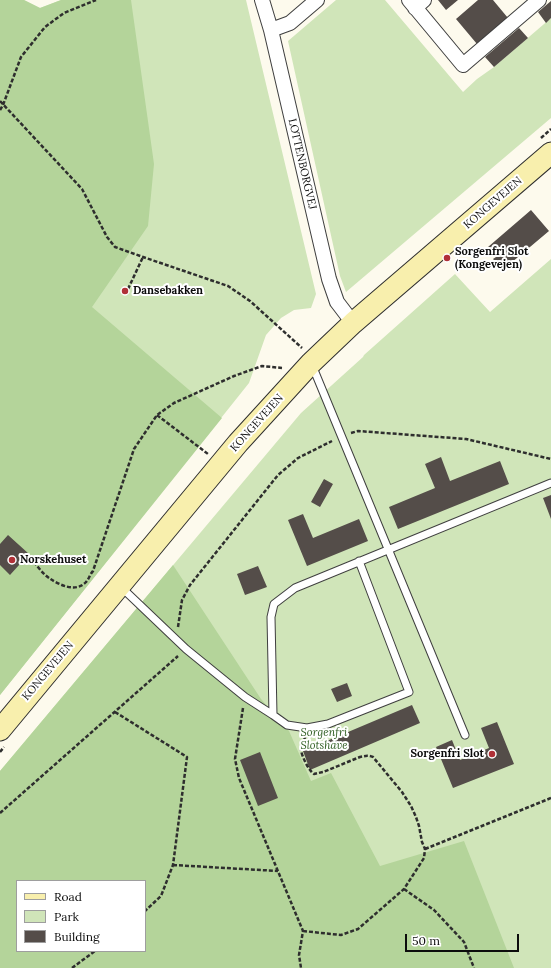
<!DOCTYPE html>
<style>
body{margin:0}
#map{position:relative;width:551px;height:968px;overflow:hidden;background:#fdfaed;font-family:Lora,serif}
canvas{display:block}
.legend{position:absolute;left:16px;top:880px;width:130px;height:72px;box-sizing:border-box;background:#fff;border:1px solid #9e9e9e;margin:0;padding:5px 7px;list-style:none;font-size:12px;color:#0c0c0c}
.legend li{display:flex;align-items:center;gap:8px;height:20px}
.legend b{width:20px;border:1px solid #9e9e9e}
.scale{position:absolute;left:405px;top:934px;width:114px;height:18px;box-sizing:border-box;border:2px solid #0c0c0c;border-top:0;padding-left:5px;font-size:12px;line-height:14px;white-space:nowrap;color:#0c0c0c;-webkit-text-stroke:3px #fff;paint-order:stroke}
</style>
<div id="map">
<canvas width="551" height="968"></canvas>
<ul class="legend">
<li><b style="height:5px;background:#f8efad"></b>Road</li>
<li><b style="height:11px;background:#d0e5b9"></b>Park</li>
<li><b style="height:11px;background:#544d49"></b>Building</li>
</ul>
<div class="scale">50 m</div>
</div>
<script>
const ctx = document.querySelector('canvas').getContext('2d');
ctx.lineJoin = 'round';
function fill(path, color) {
  ctx.fillStyle = color;
  ctx.fill(path, 'evenodd');
}
function strokePath(path, color, width, dash) {
  ctx.strokeStyle = color;
  ctx.lineWidth = width;
  ctx.lineCap = dash ? 'butt' : 'round';
  ctx.setLineDash(dash || []);
  ctx.stroke(path);
}
function write(font, color, halo, rows, align = 'center') {
  ctx.font = font + ' Lora,serif';
  ctx.lineWidth = 4;
  ctx.setLineDash([]);
  ctx.textBaseline = 'middle';
  ctx.strokeStyle = halo;
  ctx.fillStyle = color;
  for (const [text, x, y, turn = 0] of rows) {
    ctx.save();
    ctx.translate(x, y);
    ctx.rotate((+turn || 0) * Math.PI / 180);
    ctx.textAlign = isNaN(turn) ? turn : align;
    if (halo) ctx.strokeText(text, 0, 0);
    ctx.fillText(text, 0, 0);
    ctx.restore();
  }
}
const green = new Path2D(`
 M 0,0 L 24,0 L 40,8 L 61,0 L 246,0 L 316,294 L 311,308 L 294,310 L 281,318 L 266,335 L 249,383 L 0,695 Z
 M 336,0 L 385,0 L 463,92 L 477,79 L 494,67 L 551,18 L 551,118 L 346,292 L 340,276 L 288,41 Z
 M 551,259 L 551,968 L 0,968 L 0,771 L 301,413 L 363,357 L 364,355 L 455,274 L 490,312 ZM 17,881 L 145,881 L 145,951 L 17,951 Z`);
const forest = new Path2D(`
 M 0,0 L 24,0 L 40,8 L 61,0 L 131,0 L 154,164 L 148,226 L 92,307 L 222,418 L 0,695 Z
 M 173,565 L 261,699 L 289,731 L 311,781 L 331,773 L 380,866 L 464,841 L 514,968 L 0,968 L 0,771 ZM 17,881 L 145,881 L 145,951 L 17,951 Z`);
const building = new Path2D(`
 M 438,0 L 458,0 L 446,10 Z
 M 478,0 L 493,0 L 508,18 L 477,44 L 456,19 Z
 M 551,1 L 551,18 L 546,23 L 538,12 Z
 M 519,28 L 528,38 L 494,67 L 485,57 Z
 M 531,210 L 549,231 L 505,268 L 499,260 L 496,262 L 493,259 L 496,257 L 488,247 Z
 M 441,457 L 450,481 L 500,461 L 509,484 L 398,529 L 389,507 L 435,488 L 425,464 Z
 M 324,479 L 333,484 L 320,507 L 311,502 Z
 M 551,495 L 551,519 L 543,498 Z
 M 303,514 L 313,538 L 359,519 L 368,541 L 307,566 L 288,520 Z
 M 8,535 L 29,554 L 10,575 L 0,565 L 0,544 Z
 M 258,566 L 267,587 L 245,595 L 237,574 Z
 M 347,683 L 352,696 L 337,702 L 331,689 Z
 M 412,705 L 420,723 L 310,770 L 303,751 Z
 M 497,722 L 514,764 L 453,788 L 436,747 L 452,740 L 460,760 L 489,748 L 481,728 Z
 M 260,752 L 278,798 L 258,806 L 240,760 Z`);
const path = new Path2D(`
 M 0,101 L 82,189 L 107,237 L 115,247 L 143,257 L 228,286 L 250,301 L 302,348
 M 0,110 L 3,105 L 21,57 L 45,27 L 64,13 L 96,0
 M 541,138 L 551,129
 M 128,289 L 143,257
 M 157,415 L 208,454
 M 351,433 L 358,431 L 466,439 L 551,459
 M 34,562 C 38,567 43,574 49,578 C 59,585 76,593 86,582 C 89,579 90,574 93,571 L 134,449 L 157,415 L 174,403 L 234,376 L 262,366 L 282,368
 M 178,627 L 182,600 L 190,585 L 278,475 L 298,458 L 332,441
 M 243,708 L 235,759 L 239,778 L 303,931 L 299,955 L 301,968
 M 115,712 L 187,757 L 173,865 L 161,896 L 145,911
 M 0,752 L 4,747
 M 0,813 L 178,656
 M 425,849 L 551,798
 M 173,865 L 278,871
 M 404,889 L 434,910 L 464,942 L 474,968
 M 303,931 L 341,935 L 358,929 L 404,889 L 424,858 L 425,849 L 422,842 L 419,826 L 416,817 L 411,806 L 402,792 L 373,757 C 368,755 365,756 360,757 L 323,772 L 314,774 C 309,771 302,757 301,750 C 301,746 304,741 305,737
 M 72,968 L 95,951`);
const lane = new Path2D(`
 M 312,365 L 465,735
 M 359,561 L 409,692 L 328,724 L 307,728 L 287,725 L 273,715 L 271,617 L 274,604 L 295,588 L 551,483
 M 121,587 L 186,649 L 245,697 L 273,715`);
const street = new Path2D(`
 M 262,0 L 271,30 L 329,279 L 337,302 L 353,323
 M 409,0 L 463,65 L 539,0
 M 415,8 L 424,0
 M 271,30 L 290,23 L 317,0`);
const secondary = new Path2D(`
 M 0,730 L 238,443 L 311,363 L 353,323 L 551,153`);
const markers = [
 [447,258,4,"#b03037"],
 [125,291,4,"#b03037"],
 [12,560,4,"#b03037"],
 [492,754,4,"#b03037"]
];
const streetNames = [
 ["LOTTENBORGVEJ",302,164,77],
 ["KONGEVEJEN",493,203,-41],
 ["KONGEVEJEN",257,423,-48],
 ["KONGEVEJEN",48,671,-50]
];
const poiNames = [
 ["Sorgenfri Slot",455,252],
 ["(Kongevejen)",455,265],
 ["Dansebakken",133,291],
 ["Norskehuset",20,560],
 ["Sorgenfri Slot",484,754,"right"]
];
const parkNames = [
 ["Sorgenfri",324,733],
 ["Slotshave",324,746]
];
fill(green, '#d0e5b9');
fill(forest, '#b4d49a');
fill(building, '#544d49');
strokePath(lane, '#3f3f3f', 9);
strokePath(street, '#3f3f3f', 16);
strokePath(secondary, '#2e2e2e', 23);
strokePath(path, '#2e2e2e', 2.5, [4, 2]);
strokePath(lane, '#fff', 7);
strokePath(street, '#fff', 14);
strokePath(secondary, '#f8efad', 21);
for (const [x, y, r, color] of markers) {
  const dot = new Path2D();
  dot.arc(x, y, r, 0, 2 * Math.PI);
  ctx.fillStyle = color;
  ctx.fill(dot);
  strokePath(dot, '#fff', 1.5);
}
write('11px', '#0c0c0c', '#fff', streetNames);
write('bold 11px', '#0c0c0c', '#fff', poiNames, 'left');
write('italic 11px', '#2f5e22', '#fff', parkNames);
</script>
